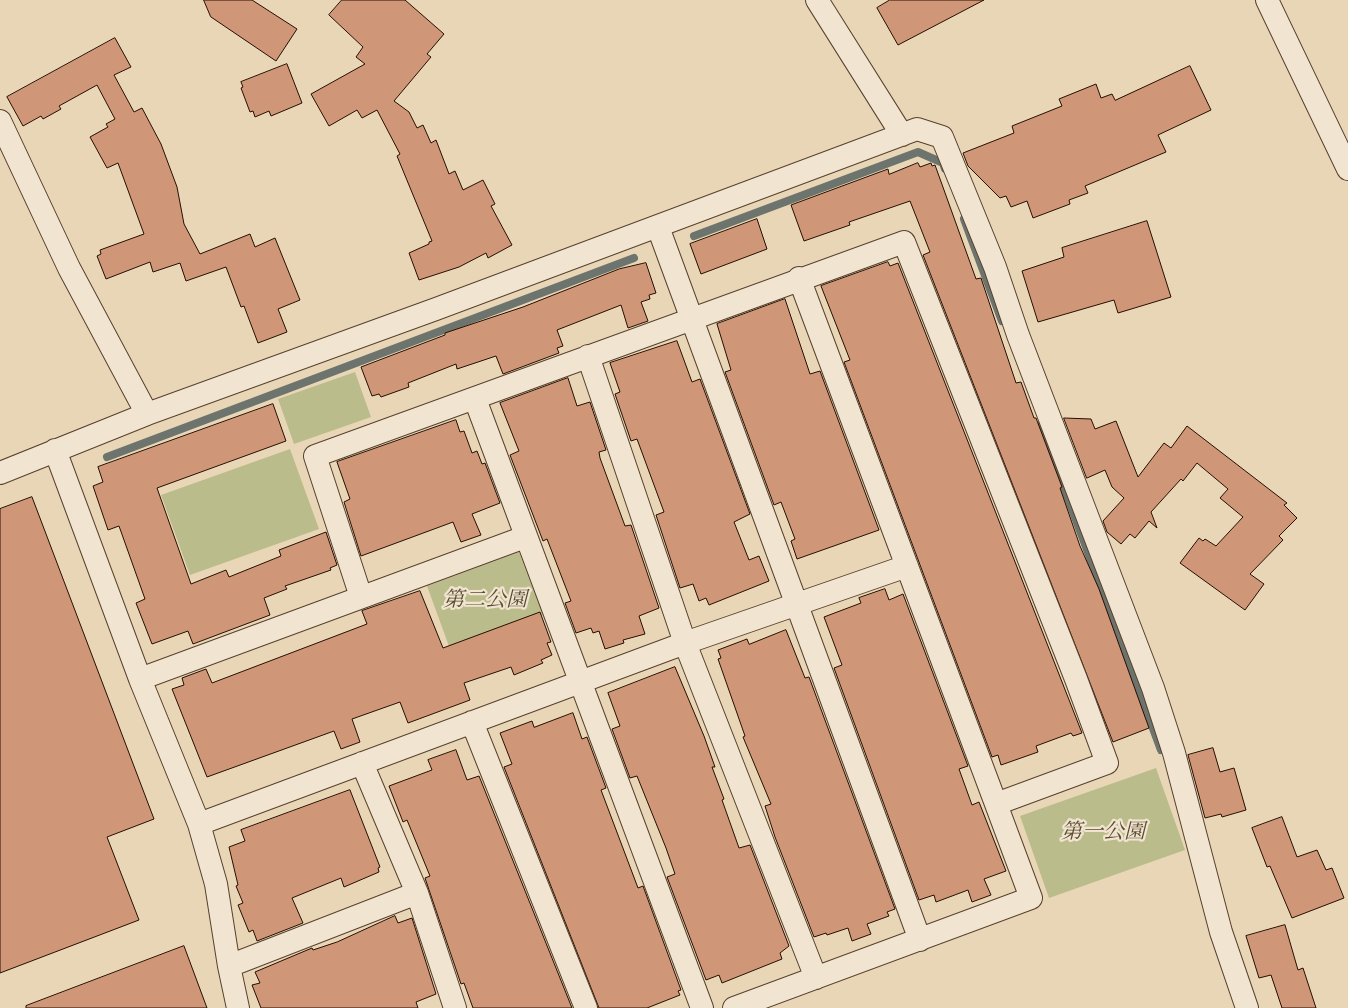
<!DOCTYPE html>
<meta charset="utf-8">
<style>
body{margin:0}
canvas{display:block;background:#e9d6b6}
</style>
<canvas width="1348" height="1008"></canvas>
<script>
const ctx = document.querySelector('canvas').getContext('2d');
ctx.lineJoin = 'round';
function fill(path, color) {
  ctx.fillStyle = color;
  ctx.fill(path, 'evenodd');
}
function strokePath(path, color, width, dash) {
  ctx.strokeStyle = color;
  ctx.lineWidth = width;
  ctx.lineCap = dash ? 'butt' : 'round';
  ctx.setLineDash(dash || []);
  ctx.stroke(path);
}
function write(font, color, halo, rows, align = 'center') {
  ctx.font = font + ' Cardo,"Noto Serif JP",serif';
  ctx.lineWidth = 4.5;
  ctx.setLineDash([]);
  ctx.textBaseline = 'middle';
  ctx.strokeStyle = halo;
  ctx.fillStyle = color;
  for (const [text, x, y, turn = 0] of rows) {
    ctx.save();
    ctx.translate(x, y);
    ctx.rotate((+turn || 0) * Math.PI / 180);
    ctx.textAlign = isNaN(turn) ? turn : align;
    if (halo) ctx.strokeText(text, 0, 0);
    ctx.fillText(text, 0, 0);
    ctx.restore();
  }
}
const green = new Path2D(`
 M 355,372 L 371,417 L 294,444 L 278,399 Z
 M 290,449 L 319,529 L 190,575 L 161,495 Z
 M 519,552 L 543,615 L 450,649 L 427,586 Z
 M 1156,768 L 1185,850 L 1049,898 L 1020,816 Z`);
const stream = new Path2D(`
 M 964,219 L 1002,321
 M 694,236 L 918,152 L 943,163 L 945,169
 M 1041,425 L 1161,750
 M 107,457 L 634,258`);
const building = new Path2D(`
 M 204,0 L 252,0 L 297,29 L 276,61 L 211,17 Z
 M 342,0 L 405,0 L 444,34 L 427,54 L 431,57 L 394,101 L 409,112 L 417,128 L 423,125 L 431,143 L 436,140 L 449,174 L 455,171 L 463,190 L 483,180 L 495,204 L 491,206 L 512,245 L 488,258 L 486,253 L 459,267 L 419,280 L 409,253 L 429,244 L 429,242 L 432,241 L 397,156 L 400,154 L 377,110 L 362,118 L 357,110 L 329,126 L 311,94 L 365,64 L 356,57 L 363,47 L 329,15 Z
 M 890,0 L 984,0 L 898,45 L 877,8 Z
 M 115,38 L 131,67 L 114,75 L 134,112 L 142,108 L 161,144 L 177,187 L 184,224 L 200,254 L 250,234 L 255,247 L 275,238 L 300,300 L 278,309 L 287,332 L 258,343 L 244,306 L 241,307 L 226,267 L 186,281 L 180,263 L 153,272 L 150,262 L 106,279 L 97,256 L 101,254 L 100,250 L 144,234 L 118,163 L 107,168 L 90,137 L 108,127 L 106,124 L 115,119 L 97,85 L 59,106 L 61,109 L 43,119 L 41,116 L 23,126 L 7,97 Z
 M 287,64 L 302,103 L 271,116 L 269,111 L 255,117 L 253,111 L 250,112 L 241,88 L 243,87 L 241,82 Z
 M 1190,66 L 1211,110 L 1158,135 L 1166,152 L 1085,186 L 1088,193 L 1069,200 L 1070,204 L 1033,218 L 1027,201 L 1011,207 L 1006,196 L 1000,198 L 968,166 L 963,153 L 1014,133 L 1012,126 L 1062,106 L 1059,99 L 1096,84 L 1101,98 L 1112,94 L 1115,100 Z
 M 918,163 L 920,167 L 931,163 L 932,166 L 935,165 L 976,279 L 981,278 L 1016,383 L 1021,382 L 1034,418 L 1036,418 L 1062,487 L 1060,488 L 1080,546 L 1099,589 L 1149,728 L 1113,742 L 923,255 L 930,252 L 910,201 L 849,222 L 850,225 L 804,241 L 791,205 L 888,169 L 889,174 Z
 M 757,219 L 767,249 L 701,274 L 690,244 Z
 M 1147,221 L 1171,297 L 1118,313 L 1114,300 L 1038,322 L 1022,271 L 1064,257 L 1062,248 Z
 M 888,262 L 890,266 L 898,263 L 1082,733 L 1073,736 L 1071,733 L 1036,746 L 1038,752 L 1001,765 L 998,755 L 992,757 L 844,362 L 850,360 L 821,286 Z
 M 646,263 L 656,293 L 649,295 L 650,299 L 641,302 L 648,321 L 628,328 L 621,305 L 557,330 L 563,346 L 557,348 L 559,353 L 503,374 L 496,356 L 457,369 L 456,364 L 408,383 L 409,387 L 381,397 L 379,394 L 372,396 L 361,367 L 445,335 L 445,333 L 523,307 L 619,269 Z
 M 785,299 L 810,374 L 820,371 L 879,530 L 797,559 L 791,541 L 795,539 L 781,502 L 774,505 L 725,372 L 731,370 L 717,324 Z
 M 677,341 L 692,382 L 700,379 L 750,514 L 734,522 L 749,560 L 759,556 L 769,581 L 709,605 L 706,598 L 699,601 L 693,584 L 680,588 L 656,515 L 664,512 L 637,439 L 631,441 L 615,394 L 620,392 L 610,363 Z
 M 568,378 L 577,406 L 590,402 L 606,450 L 599,452 L 600,458 L 625,526 L 631,525 L 659,608 L 639,616 L 645,634 L 623,640 L 624,643 L 605,649 L 599,631 L 593,633 L 591,628 L 576,633 L 565,603 L 571,601 L 547,539 L 543,541 L 510,455 L 519,451 L 500,403 Z
 M 273,404 L 286,441 L 157,488 L 191,584 L 226,570 L 229,577 L 281,556 L 279,550 L 326,532 L 337,565 L 330,568 L 331,570 L 285,586 L 287,589 L 264,598 L 270,615 L 193,644 L 188,631 L 152,644 L 136,603 L 145,599 L 119,526 L 108,530 L 93,486 L 103,482 L 98,467 Z
 M 1064,418 L 1091,419 L 1095,429 L 1116,421 L 1138,477 L 1164,443 L 1171,448 L 1187,426 L 1287,503 L 1284,505 L 1297,518 L 1279,536 L 1283,540 L 1250,574 L 1264,584 L 1245,610 L 1180,563 L 1199,538 L 1203,541 L 1205,539 L 1216,546 L 1243,517 L 1220,498 L 1228,489 L 1197,463 L 1183,481 L 1181,479 L 1151,512 L 1157,528 L 1149,521 L 1135,538 L 1130,534 L 1121,544 L 1107,532 L 1103,521 L 1124,498 L 1112,487 L 1105,470 L 1087,478 Z
 M 456,420 L 460,432 L 464,431 L 472,453 L 477,451 L 482,464 L 485,463 L 500,503 L 472,514 L 481,535 L 461,542 L 453,522 L 361,556 L 344,502 L 350,499 L 337,462 Z
 M 32,497 L 154,819 L 107,837 L 139,920 L 0,973 L 0,509 Z
 M 885,589 L 889,600 L 903,594 L 968,766 L 959,769 L 972,805 L 979,802 L 1006,871 L 984,879 L 991,895 L 972,902 L 968,890 L 936,902 L 934,895 L 919,900 L 834,668 L 842,665 L 824,617 L 861,603 L 859,598 Z
 M 420,591 L 443,648 L 540,612 L 551,642 L 547,643 L 552,655 L 541,660 L 543,663 L 514,675 L 511,667 L 464,683 L 470,700 L 408,723 L 400,702 L 352,719 L 360,742 L 341,749 L 334,731 L 207,777 L 172,689 L 184,685 L 182,678 L 206,669 L 212,683 L 367,624 L 362,611 Z
 M 786,630 L 805,678 L 809,677 L 895,909 L 887,912 L 889,916 L 867,924 L 871,934 L 852,941 L 848,928 L 827,935 L 826,933 L 814,937 L 775,837 L 765,806 L 771,804 L 743,737 L 745,736 L 718,659 L 721,658 L 718,650 L 747,639 L 749,644 Z
 M 675,667 L 704,736 L 715,767 L 712,767 L 724,799 L 722,800 L 739,848 L 750,845 L 789,946 L 780,953 L 782,959 L 722,983 L 719,975 L 706,980 L 667,877 L 675,874 L 666,848 L 637,776 L 630,778 L 612,729 L 620,726 L 608,693 Z
 M 573,713 L 582,739 L 587,737 L 606,788 L 601,790 L 638,888 L 643,886 L 681,990 L 678,991 L 680,995 L 647,1008 L 599,1008 L 504,767 L 512,764 L 500,733 L 532,721 L 534,727 Z
 M 1213,748 L 1220,772 L 1234,768 L 1246,810 L 1222,817 L 1221,814 L 1205,818 L 1188,755 Z
 M 456,750 L 467,780 L 479,776 L 572,1008 L 473,1008 L 464,983 L 461,984 L 425,878 L 430,876 L 407,820 L 403,822 L 389,786 L 432,770 L 428,760 Z
 M 350,790 L 380,867 L 378,868 L 379,872 L 344,887 L 341,878 L 292,898 L 303,923 L 257,941 L 253,930 L 249,932 L 238,905 L 243,903 L 236,886 L 238,885 L 229,847 L 245,841 L 241,830 Z
 M 1282,817 L 1297,857 L 1317,850 L 1326,870 L 1332,868 L 1344,898 L 1292,918 L 1270,866 L 1267,867 L 1252,828 Z
 M 395,916 L 398,923 L 412,918 L 436,994 L 416,1002 L 418,1008 L 261,1008 L 252,985 L 260,983 L 255,972 L 312,948 L 313,950 L 337,942 Z
 M 1285,925 L 1298,970 L 1303,968 L 1316,1008 L 1282,1008 L 1271,975 L 1259,978 L 1246,936 Z
 M 184,946 L 207,1008 L 26,1008 L 26,1006 Z`);
const minor = new Path2D(`
 M 817,0 L 902,135
 M 1267,0 L 1348,169
 M 0,121 L 69,268 L 147,414
 M 658,227 L 920,940
 M 588,356 L 685,643 L 816,978
 M 475,399 L 702,1008
 M 55,450 L 140,679 L 199,824 L 216,884 L 229,966 L 238,1008
 M 0,473 L 147,414 L 436,309 L 917,129 L 942,137 L 995,267 L 1018,335 L 1153,688 L 1174,753 L 1221,932 L 1247,1008
 M 361,597 L 315,456 L 904,242 L 1076,679 L 1107,763 L 996,804 L 799,278
 M 140,679 L 525,537
 M 472,722 L 586,1008
 M 362,763 L 417,893 L 455,1008
 M 199,824 L 685,643 L 907,566
 M 229,966 L 417,893
 M 734,1008 L 1031,898 L 996,804`);
const parkNames = [
 ["第二公園",485,601],
 ["第一公園",1103,833]
];
fill(green, '#babd8b');
strokePath(stream, '#6c746d', 8);
fill(building, '#cf9678');
strokePath(building, '#260f00', 1);
strokePath(minor, '#57412e', 24);
strokePath(minor, '#f1e4d0', 22);
write('italic 21px', '#5a4c31', '#f1e4d0', parkNames);
</script>
